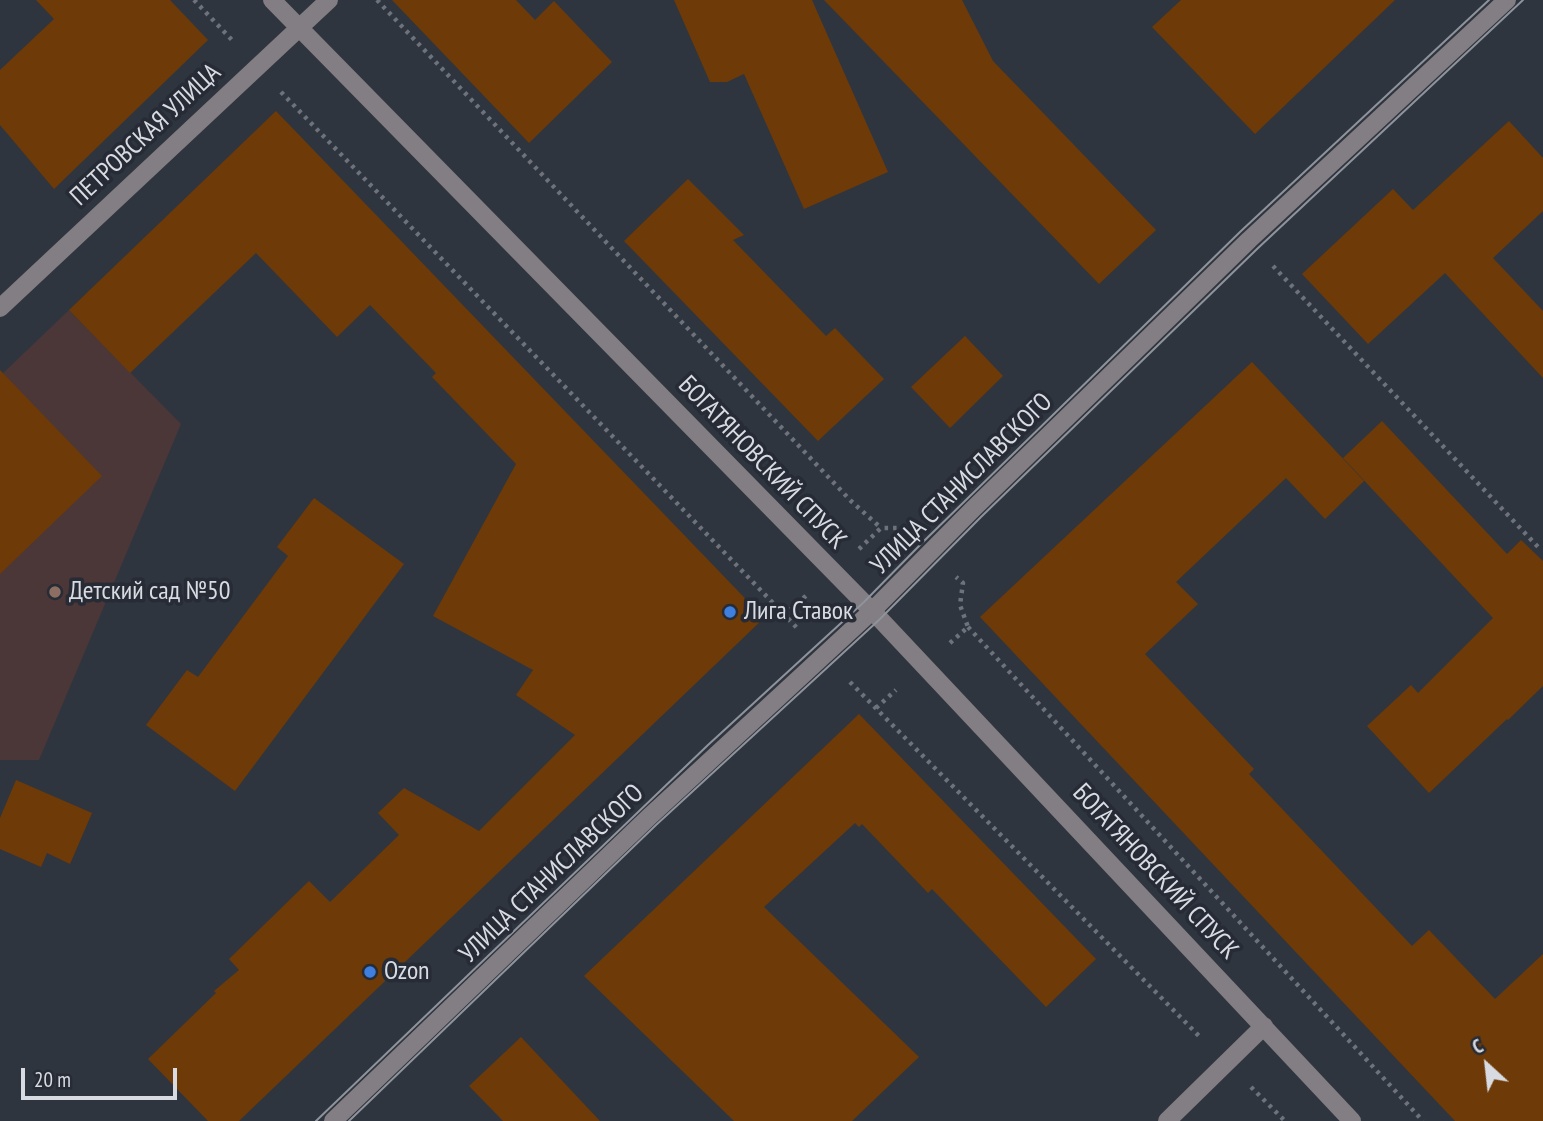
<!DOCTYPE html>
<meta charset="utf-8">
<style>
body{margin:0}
#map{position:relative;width:1543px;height:1121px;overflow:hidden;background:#2f353f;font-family:"PT Sans Narrow",sans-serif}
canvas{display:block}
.north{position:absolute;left:1452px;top:1030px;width:70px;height:70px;-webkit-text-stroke:5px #262b35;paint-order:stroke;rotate:333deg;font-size:19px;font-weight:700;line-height:28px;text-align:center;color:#d8dbe2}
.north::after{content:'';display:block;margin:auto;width:24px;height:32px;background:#d8dbe2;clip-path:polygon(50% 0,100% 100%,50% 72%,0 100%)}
.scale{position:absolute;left:21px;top:1068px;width:156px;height:32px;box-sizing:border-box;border:4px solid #d8dbe2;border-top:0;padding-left:9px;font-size:21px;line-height:24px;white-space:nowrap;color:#d8dbe2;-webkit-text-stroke:5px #262b35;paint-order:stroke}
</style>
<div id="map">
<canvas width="1543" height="1121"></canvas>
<div class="north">С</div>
<div class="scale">20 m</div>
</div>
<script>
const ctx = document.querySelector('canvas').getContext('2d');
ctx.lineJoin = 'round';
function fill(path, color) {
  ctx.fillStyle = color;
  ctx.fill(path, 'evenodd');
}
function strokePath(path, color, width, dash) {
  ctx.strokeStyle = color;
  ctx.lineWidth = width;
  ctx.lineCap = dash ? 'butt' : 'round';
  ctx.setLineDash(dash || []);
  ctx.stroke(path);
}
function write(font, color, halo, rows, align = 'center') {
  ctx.font = font + ' "PT Sans Narrow",sans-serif';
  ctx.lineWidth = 7;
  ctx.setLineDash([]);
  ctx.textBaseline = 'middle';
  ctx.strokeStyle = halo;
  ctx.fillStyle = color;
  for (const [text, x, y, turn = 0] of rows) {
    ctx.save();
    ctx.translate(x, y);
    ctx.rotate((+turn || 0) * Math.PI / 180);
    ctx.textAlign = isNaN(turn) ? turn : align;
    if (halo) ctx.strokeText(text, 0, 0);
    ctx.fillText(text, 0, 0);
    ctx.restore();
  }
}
const education = new Path2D(`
 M 69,310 L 181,424 L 39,760 L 0,760 L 0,376 Z`);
const building = new Path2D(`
 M 36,0 L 170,0 L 208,40 L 54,189 L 0,125 L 0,70 L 54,19 Z
 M 392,0 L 516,0 L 535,20 L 554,1 L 612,62 L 529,143 Z
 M 674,0 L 812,0 L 888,172 L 804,209 L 744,74 L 727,82 L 710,82 Z
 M 824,0 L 962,0 L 993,61 L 1156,230 L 1099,284 Z
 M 1181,0 L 1395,0 L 1255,134 L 1152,27 Z
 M 276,111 L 764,618 L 239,1121 L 208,1121 L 148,1059 L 216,993 L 214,991 L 239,970 L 229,959 L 309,881 L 330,902 L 399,835 L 378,813 L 404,788 L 479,831 L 575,735 L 516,695 L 533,670 L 433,616 L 516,464 L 432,377 L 436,373 L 370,305 L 337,337 L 256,253 L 130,373 L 69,310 Z
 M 1509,121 L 1543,158 L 1543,211 L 1493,258 L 1543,311 L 1543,378 L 1445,273 L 1368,344 L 1302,274 L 1393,189 L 1413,210 Z
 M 688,179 L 744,235 L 733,240 L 826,336 L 835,328 L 884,379 L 818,441 L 624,241 Z
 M 965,336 L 1003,376 L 950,428 L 911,387 Z
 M 1252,362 L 1364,481 L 1325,519 L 1286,478 L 1176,582 L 1198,604 L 1145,654 L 1254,769 L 1249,774 L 1412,946 L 1429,930 L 1495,999 L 1543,954 L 1543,1121 L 1455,1121 L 980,617 Z
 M 0,370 L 102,476 L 0,574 Z
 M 1382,421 L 1507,554 L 1521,540 L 1543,561 L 1543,686 L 1508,720 L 1507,719 L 1429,793 L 1367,726 L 1411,685 L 1418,693 L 1493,618 L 1343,458 Z
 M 314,498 L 404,564 L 235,791 L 146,725 L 187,670 L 198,677 L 288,556 L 277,547 Z
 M 859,714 L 1096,959 L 1046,1007 L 932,889 L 928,893 L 862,824 L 859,827 L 855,823 L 764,907 L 919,1057 L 852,1121 L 734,1121 L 584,976 Z
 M 16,780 L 92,813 L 70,864 L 47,853 L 41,867 L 0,849 L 0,818 Z
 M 521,1037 L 600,1121 L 503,1121 L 469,1086 Z`);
const path = new Path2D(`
 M 194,0 L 232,40
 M 377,0 L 851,501 L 881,528
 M 281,92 L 799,630
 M 1273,266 L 1539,548
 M 859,549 L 881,528 L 901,528
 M 784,615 L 808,594
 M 968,627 L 1423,1121
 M 950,643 L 968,627 L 960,605 L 963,583 L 956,577
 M 850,682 L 1200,1037
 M 876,708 L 896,690
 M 1251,1087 L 1285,1121`);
const minor = new Path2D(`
 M 272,0 L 880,619 L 1352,1121
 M 0,308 L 329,0
 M 333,1121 L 649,817 L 872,611 L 973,509 L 1249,240 L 1507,0
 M 1167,1121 L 1264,1026`);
const tram = new Path2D(`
 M 316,1121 L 708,745 L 864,602 L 923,542 L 1241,231 L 1489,0
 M 349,1121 L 656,825 L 880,619 L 981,517 L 1257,249 L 1523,0`);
const markers = [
 [55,592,7,"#8d6e63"],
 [730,612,7,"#3f7fe0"],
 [370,972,7,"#3f7fe0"]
];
const streetNames = [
 ["ПЕТРОВСКАЯ УЛИЦА",146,135,-43],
 ["БОГАТЯНОВСКИЙ СПУСК",762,463,46],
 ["УЛИЦА СТАНИСЛАВСКОГО",962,484,-45],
 ["БОГАТЯНОВСКИЙ СПУСК",1155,872,47],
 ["УЛИЦА СТАНИСЛАВСКОГО",552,874,-44]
];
const poiNames = [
 ["Детский сад №50",69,592],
 ["Лига Ставок",744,612],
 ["Ozon",384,972]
];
fill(education, '#4b3638');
fill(building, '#6e3a07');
strokePath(path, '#6d727b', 4.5, [3.5, 5]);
strokePath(minor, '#827e83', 18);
strokePath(tram, '#8f939c', 2);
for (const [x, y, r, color] of markers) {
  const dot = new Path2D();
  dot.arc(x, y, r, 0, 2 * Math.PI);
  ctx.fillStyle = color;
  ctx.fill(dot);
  strokePath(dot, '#262b35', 2.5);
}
write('26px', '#d8dbe2', '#262b35', streetNames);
write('26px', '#d8dbe2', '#262b35', poiNames, 'left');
</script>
